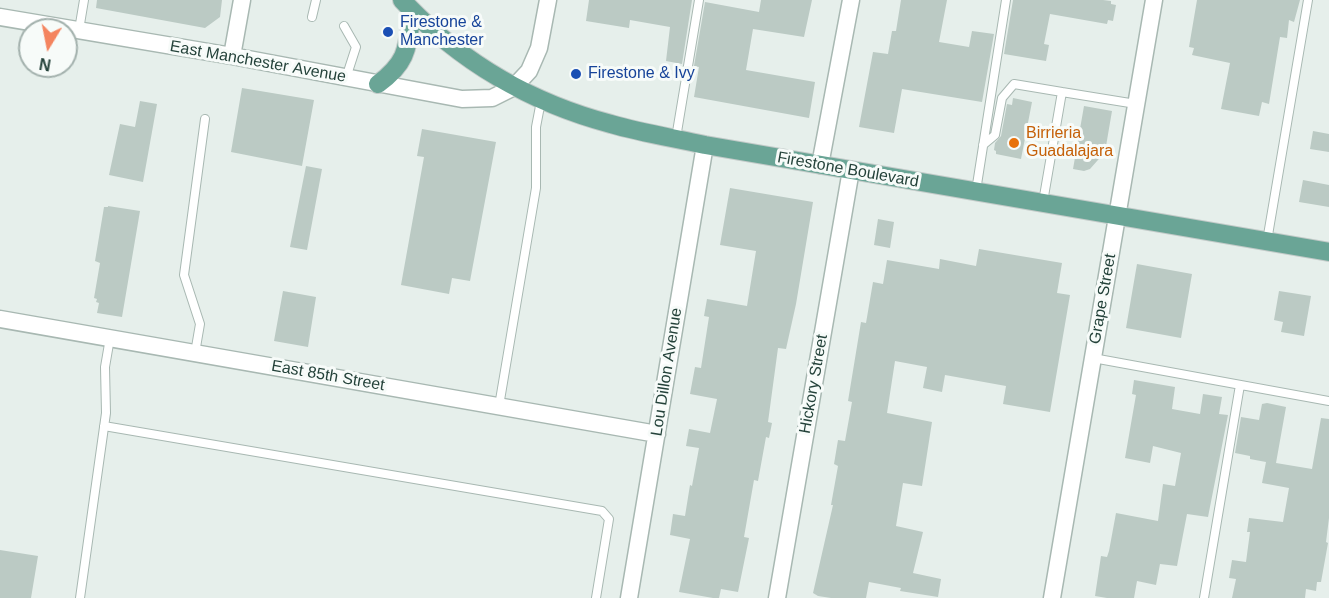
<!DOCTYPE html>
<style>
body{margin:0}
#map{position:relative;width:1329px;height:598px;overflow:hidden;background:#e6efeb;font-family:Arial,sans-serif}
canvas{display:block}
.north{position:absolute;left:18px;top:18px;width:60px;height:60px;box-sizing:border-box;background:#f7fbf9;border:2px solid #a3b1ad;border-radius:50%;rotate:190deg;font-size:16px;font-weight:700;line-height:24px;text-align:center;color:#24423a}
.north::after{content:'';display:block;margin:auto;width:21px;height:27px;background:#f4845f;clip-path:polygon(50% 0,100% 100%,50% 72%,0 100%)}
</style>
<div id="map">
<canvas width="1329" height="598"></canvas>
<div class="north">N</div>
</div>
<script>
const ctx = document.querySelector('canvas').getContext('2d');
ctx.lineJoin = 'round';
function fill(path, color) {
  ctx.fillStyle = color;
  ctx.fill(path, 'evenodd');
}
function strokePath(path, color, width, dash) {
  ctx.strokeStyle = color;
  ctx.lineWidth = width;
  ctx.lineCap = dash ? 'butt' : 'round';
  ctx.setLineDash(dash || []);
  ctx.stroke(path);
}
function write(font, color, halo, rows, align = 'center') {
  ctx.font = font + ' Arial,sans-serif';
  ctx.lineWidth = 6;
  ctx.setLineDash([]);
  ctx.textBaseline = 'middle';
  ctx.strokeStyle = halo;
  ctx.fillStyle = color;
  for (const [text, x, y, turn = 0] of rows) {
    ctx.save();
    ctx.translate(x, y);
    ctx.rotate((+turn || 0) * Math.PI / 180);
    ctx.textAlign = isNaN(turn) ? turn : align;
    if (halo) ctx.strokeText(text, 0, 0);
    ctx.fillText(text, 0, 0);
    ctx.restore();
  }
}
const building = new Path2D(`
 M 97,0 L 222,0 L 220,17 L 205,28 L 96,8 Z
 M 589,0 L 692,0 L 682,64 L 666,61 L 670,27 L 630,20 L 629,28 L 586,21 Z
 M 761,0 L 812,0 L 804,37 L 753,29 L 746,70 L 815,82 L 809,118 L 694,97 L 699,67 L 694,66 L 705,2 L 759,12 Z
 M 901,0 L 947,0 L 939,42 L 969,47 L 972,31 L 994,34 L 982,102 L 902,89 L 894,133 L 859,127 L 873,52 L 888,54 L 892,31 L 896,31 Z
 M 1013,0 L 1103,0 L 1111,1 L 1111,4 L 1116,5 L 1113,21 L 1108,20 L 1107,24 L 1050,14 L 1044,44 L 1049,45 L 1046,61 L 1004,54 Z
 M 1197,0 L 1300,0 L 1294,22 L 1289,20 L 1287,38 L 1280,37 L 1269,104 L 1262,102 L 1259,116 L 1221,109 L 1230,63 L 1192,55 L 1194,48 L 1189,47 Z
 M 242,88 L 314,100 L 302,166 L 231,152 Z
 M 1013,98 L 1032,102 L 1021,159 L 996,154 L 996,151 L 994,150 L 995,143 L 1001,136 L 1007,104 L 1012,105 Z
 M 140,101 L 157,104 L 143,182 L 109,175 L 120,124 L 135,127 Z
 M 1084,106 L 1112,111 L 1105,152 L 1090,169 L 1084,171 L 1073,169 Z
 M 422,129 L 496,142 L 470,281 L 452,278 L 449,294 L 401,285 L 424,157 L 417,156 Z
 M 1313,131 L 1329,134 L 1329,152 L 1310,149 Z
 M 306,166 L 322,169 L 307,250 L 290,247 Z
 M 1303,180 L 1329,185 L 1329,207 L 1299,202 Z
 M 730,188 L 813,202 L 796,304 L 786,349 L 778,348 L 768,422 L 772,423 L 769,438 L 766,437 L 758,481 L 754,480 L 744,537 L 749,538 L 738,592 L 721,589 L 719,598 L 713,598 L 679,592 L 690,539 L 670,535 L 673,514 L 685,516 L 690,485 L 692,486 L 699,448 L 686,446 L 689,429 L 710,433 L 717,399 L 690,394 L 695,367 L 701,368 L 709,317 L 704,316 L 707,299 L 747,306 L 756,251 L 720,245 Z
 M 108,206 L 140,211 L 122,317 L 97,313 L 99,303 L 96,302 L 97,299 L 94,298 L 100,263 L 95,261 L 104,207 L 108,207 Z
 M 878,219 L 894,222 L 890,248 L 874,245 Z
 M 979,249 L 1062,263 L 1057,293 L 1070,295 L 1050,412 L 1003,404 L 1006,386 L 945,375 L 942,392 L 923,388 L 927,367 L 895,361 L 887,413 L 932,422 L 922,486 L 903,483 L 896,526 L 923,532 L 913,573 L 941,579 L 938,597 L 900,591 L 901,588 L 869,582 L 866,598 L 831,598 L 818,596 L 813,593 L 833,505 L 831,505 L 838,466 L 834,464 L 838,440 L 845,441 L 852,402 L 848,401 L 861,322 L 866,323 L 873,282 L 883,284 L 887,260 L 939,269 L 940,259 L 976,266 Z
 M 1137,264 L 1192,274 L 1181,338 L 1126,328 Z
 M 283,291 L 316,297 L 308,347 L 274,341 Z
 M 1279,291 L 1311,296 L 1304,336 L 1281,332 L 1283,322 L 1274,320 Z
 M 1134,380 L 1175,387 L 1172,409 L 1200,414 L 1203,394 L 1222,397 L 1219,414 L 1228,415 L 1208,517 L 1187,514 L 1177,566 L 1160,564 L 1156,585 L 1137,581 L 1134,598 L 1107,598 L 1095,596 L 1101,556 L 1107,557 L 1109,551 L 1116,513 L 1158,521 L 1163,484 L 1175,486 L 1181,453 L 1153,446 L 1150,463 L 1125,458 L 1136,395 L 1132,394 Z
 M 1267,403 L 1286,407 L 1276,463 L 1312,469 L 1321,418 L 1329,419 L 1329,518 L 1326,542 L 1328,543 L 1321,582 L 1317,582 L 1316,591 L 1306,589 L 1305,598 L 1232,598 L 1236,579 L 1229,578 L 1232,560 L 1246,562 L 1250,532 L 1247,532 L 1249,518 L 1283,522 L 1289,488 L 1262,483 L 1266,462 L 1250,459 L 1250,456 L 1235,453 L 1241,417 L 1259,420 L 1262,404 Z
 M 0,550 L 38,556 L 31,598 L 0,598 Z`);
const service = new Path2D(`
 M 312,17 L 316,0
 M 344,26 L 356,47 L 346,78
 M 79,30 L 84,0
 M 676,138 L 699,0
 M 983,145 L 995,135 L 1002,98 L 1014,84 L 1062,92
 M 976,191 L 1006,0
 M 1043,202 L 1062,92 L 1136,104
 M 1267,241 L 1308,0
 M 195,353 L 200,324 L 184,275 L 205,119
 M 1093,358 L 1329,401
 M 499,406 L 536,188 L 536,127 L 541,101
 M 104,426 L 602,511 L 609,519 L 596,598
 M 80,598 L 106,413 L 105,367 L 110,338
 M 1204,598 L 1240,385`);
const minor = new Path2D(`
 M 0,17 L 232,56 L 462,99 L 492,98 L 514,87 L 529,71 L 539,48 L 548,0
 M 232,56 L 242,0
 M 820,165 L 851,0
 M 0,319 L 657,434
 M 629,598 L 705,145
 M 777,598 L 851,170
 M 1052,598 L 1154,0`);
const primary = new Path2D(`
 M 402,0 C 459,61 531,103 611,124 C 642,133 674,138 705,145 L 1329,252
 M 378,84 C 409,61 407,47 412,11`);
const markers = [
 [388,32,6,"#1a4fb4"],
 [576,74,6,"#1a4fb4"],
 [1014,143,6,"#e8710a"]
];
const transitNames = [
 ["Firestone &",400,23],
 ["Manchester",400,41],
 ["Firestone & Ivy",588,74]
];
const streetNames = [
 ["East Manchester Avenue",258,62,10],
 ["Firestone Boulevard",848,170,10],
 ["Grape Street",1103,299,-80],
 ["Lou Dillon Avenue",667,372,-81],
 ["East 85th Street",328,376,10],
 ["Hickory Street",814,384,-80]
];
const foodNames = [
 ["Birrieria",1026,134],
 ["Guadalajara",1026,152]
];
fill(building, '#bbcac4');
strokePath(service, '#a8b8b2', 10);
strokePath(minor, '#a8b8b2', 19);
strokePath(primary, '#c2cac8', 20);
strokePath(service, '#fff', 8);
strokePath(minor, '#fff', 16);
strokePath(primary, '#6aa596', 18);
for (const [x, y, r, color] of markers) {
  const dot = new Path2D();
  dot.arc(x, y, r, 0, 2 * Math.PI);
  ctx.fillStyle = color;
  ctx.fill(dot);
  strokePath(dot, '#f7fbf9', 2);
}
write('16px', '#164399', '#f7fbf9', transitNames, 'left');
write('16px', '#24423a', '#f7fbf9', streetNames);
write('16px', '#c56008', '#f7fbf9', foodNames, 'left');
</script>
